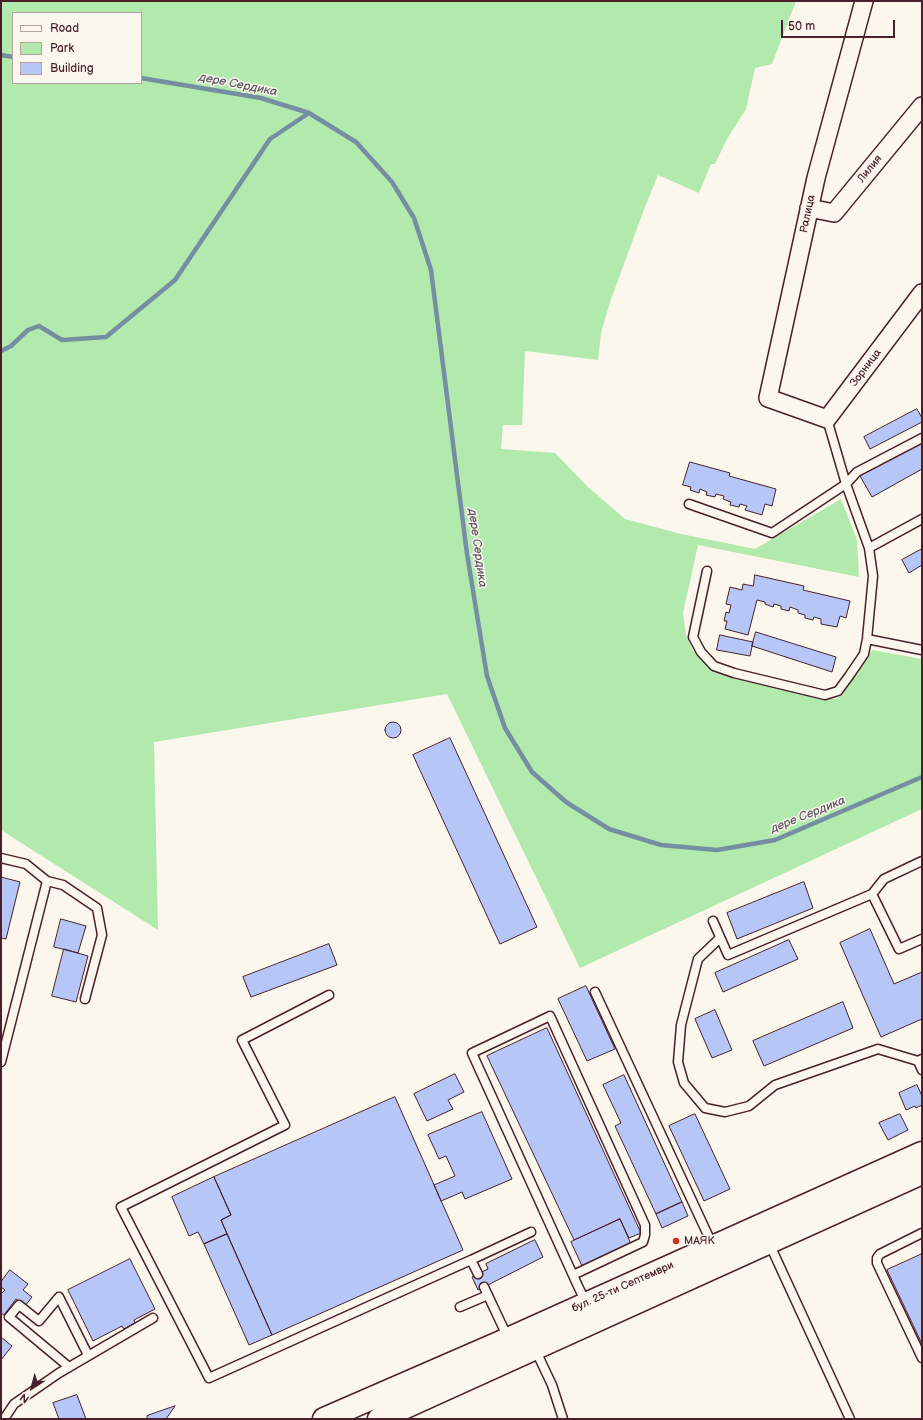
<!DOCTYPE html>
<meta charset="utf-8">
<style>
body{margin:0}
#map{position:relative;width:923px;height:1420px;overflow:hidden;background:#fbf7ec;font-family:"Balsamiq Sans",sans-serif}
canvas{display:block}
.frame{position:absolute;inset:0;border:2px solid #4a1f2b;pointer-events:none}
.legend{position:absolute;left:12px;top:12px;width:130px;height:72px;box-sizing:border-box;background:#fbf7ec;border:1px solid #b4a19f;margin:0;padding:5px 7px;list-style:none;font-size:12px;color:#4a1f2b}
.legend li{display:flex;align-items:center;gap:8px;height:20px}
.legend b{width:20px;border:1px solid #b4a19f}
.north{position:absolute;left:12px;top:1368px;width:40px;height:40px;-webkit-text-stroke:3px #fbf7ec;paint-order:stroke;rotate:216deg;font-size:11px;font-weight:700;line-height:16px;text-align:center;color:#4a1f2b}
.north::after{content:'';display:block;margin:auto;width:14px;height:18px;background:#4a1f2b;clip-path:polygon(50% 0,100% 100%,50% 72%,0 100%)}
.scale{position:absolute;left:781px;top:20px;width:114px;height:18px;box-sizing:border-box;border:2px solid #4a1f2b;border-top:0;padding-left:5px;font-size:12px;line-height:14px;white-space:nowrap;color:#4a1f2b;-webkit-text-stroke:3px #fbf7ec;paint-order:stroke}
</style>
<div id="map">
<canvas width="923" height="1420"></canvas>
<div class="frame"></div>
<ul class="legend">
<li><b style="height:5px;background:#fbf7ec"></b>Road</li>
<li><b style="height:11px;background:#b2e9ad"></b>Park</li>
<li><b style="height:11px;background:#b6c7f7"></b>Building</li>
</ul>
<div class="north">N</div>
<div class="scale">50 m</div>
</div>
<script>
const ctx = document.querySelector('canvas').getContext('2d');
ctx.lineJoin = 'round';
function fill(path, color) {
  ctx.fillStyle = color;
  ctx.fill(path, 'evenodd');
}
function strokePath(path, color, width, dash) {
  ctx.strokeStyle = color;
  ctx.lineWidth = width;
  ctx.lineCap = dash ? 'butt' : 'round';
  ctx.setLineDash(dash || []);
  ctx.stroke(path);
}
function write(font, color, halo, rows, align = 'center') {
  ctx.font = font + ' "Balsamiq Sans",sans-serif';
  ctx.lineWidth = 3;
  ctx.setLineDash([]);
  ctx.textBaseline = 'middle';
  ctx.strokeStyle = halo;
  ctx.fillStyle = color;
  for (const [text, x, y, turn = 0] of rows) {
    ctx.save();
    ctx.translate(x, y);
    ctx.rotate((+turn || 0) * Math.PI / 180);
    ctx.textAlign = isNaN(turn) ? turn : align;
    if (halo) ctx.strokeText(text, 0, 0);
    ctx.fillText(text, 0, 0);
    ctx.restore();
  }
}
const green = new Path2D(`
 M 1,1 L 796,1 L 772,64 L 755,68 L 746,109 L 727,139 L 715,164 L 711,164 L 699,193 L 658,175 L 645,207 L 610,302 L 601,333 L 598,360 L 525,351 L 522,425 L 503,425 L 501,449 L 555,453 L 588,487 L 625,519 L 681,534 L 755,549 L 841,499 L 857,540 L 859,577 L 698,545 L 683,613 L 686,635 L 693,651 L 712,669 L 732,677 L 829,699 L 836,699 L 842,695 L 872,650 L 922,659 L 922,809 L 580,968 L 447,694 L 154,742 L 158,930 L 1,830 ZM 13,13 L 141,13 L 141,83 L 13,83 Z`);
const stream = new Path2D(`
 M 1,55 L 13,57
 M 141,78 L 261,98 L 309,113 L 356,142 L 392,182 L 414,218 L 431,270 L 467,554 L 487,676 L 505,728 L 532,772 L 566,802 L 609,829 L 661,845 L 717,850 L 775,840 L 922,777
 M 1,351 L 11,346 L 28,330 L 39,326 L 62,340 L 106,337 L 175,280 L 270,139 L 309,113`);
const building = new Path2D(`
 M 917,409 L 922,418 L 922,422 L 870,449 L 864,437 Z
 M 922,441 L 922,469 L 872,497 L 860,476 Z
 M 690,462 L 730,473 L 729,476 L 776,489 L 772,506 L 765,504 L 762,515 L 745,510 L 747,506 L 740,504 L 739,507 L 730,505 L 731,502 L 723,499 L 724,496 L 716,494 L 715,497 L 706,495 L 707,492 L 700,489 L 699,493 L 690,490 L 691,487 L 683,485 Z
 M 922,549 L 922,565 L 909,573 L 902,560 Z
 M 755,575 L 804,586 L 803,590 L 850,601 L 846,618 L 840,616 L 837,627 L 821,624 L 821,619 L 814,617 L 813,620 L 805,618 L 805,615 L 798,613 L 798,610 L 790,607 L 789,611 L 781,609 L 781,606 L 774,604 L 773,607 L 765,604 L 765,602 L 757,600 L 748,635 L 725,629 L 727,621 L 724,621 L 726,612 L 729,613 L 731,605 L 726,604 L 730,587 L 742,590 L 743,584 L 753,586 Z
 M 756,632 L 836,657 L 832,672 L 752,646 Z
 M 720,635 L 753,642 L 750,656 L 717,650 Z
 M385 730a8 8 0 1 1 16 0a8 8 0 1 1-16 0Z
 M 450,738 L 537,927 L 500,944 L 413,755 Z
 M 1,877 L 20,882 L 6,939 L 1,938 Z
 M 804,882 L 813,908 L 737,939 L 727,913 Z
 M 61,919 L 86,926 L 78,953 L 54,947 Z
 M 870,929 L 894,984 L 922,972 L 922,1019 L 881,1037 L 840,943 Z
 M 789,940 L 798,959 L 723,992 L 715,973 Z
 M 329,944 L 337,965 L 251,997 L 243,977 Z
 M 64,949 L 88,956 L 76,1002 L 52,996 Z
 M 586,986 L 615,1049 L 587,1061 L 558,999 Z
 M 843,1002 L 853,1028 L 764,1066 L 753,1041 Z
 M 715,1010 L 732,1050 L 712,1058 L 695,1019 Z
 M 547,1028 L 641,1233 L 629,1238 L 620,1219 L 574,1240 L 487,1056 Z
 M 455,1074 L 464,1092 L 448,1100 L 453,1109 L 427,1121 L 414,1094 Z
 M 624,1075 L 682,1202 L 656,1214 L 615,1126 L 621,1123 L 603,1085 Z
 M 917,1085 L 922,1096 L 922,1105 L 916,1108 L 915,1106 L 906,1110 L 899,1093 Z
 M 395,1097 L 463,1250 L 272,1335 L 221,1220 L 231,1215 L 214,1177 Z
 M 482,1112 L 512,1179 L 465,1199 L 462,1192 L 441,1201 L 434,1185 L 455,1176 L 446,1156 L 439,1159 L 428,1135 Z
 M 695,1114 L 730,1189 L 704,1201 L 669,1126 Z
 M 900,1114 L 908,1130 L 888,1140 L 879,1123 Z
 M 214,1177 L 231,1215 L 221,1220 L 227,1234 L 204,1244 L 198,1232 L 189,1236 L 172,1197 Z
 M 682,1202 L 688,1216 L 662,1228 L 656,1214 Z
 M 620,1219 L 631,1244 L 582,1266 L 571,1242 Z
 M 227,1234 L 272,1335 L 249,1345 L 204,1244 Z
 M 535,1240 L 543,1257 L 478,1290 L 472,1277 L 488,1269 L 486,1264 Z
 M 922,1254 L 922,1344 L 887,1270 Z
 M 130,1259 L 155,1309 L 134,1320 L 135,1323 L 124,1329 L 122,1326 L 93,1341 L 68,1290 Z
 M 10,1270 L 28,1284 L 23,1290 L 32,1297 L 25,1306 L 16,1299 L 4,1315 L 1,1313 L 1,1294 L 5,1290 L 1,1287 L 1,1282 Z
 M 1,1337 L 12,1346 L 1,1360 Z
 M 77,1395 L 86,1419 L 59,1419 L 53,1403 Z
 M 175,1406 L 166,1419 L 147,1419 L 147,1416 Z`);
const service = new Path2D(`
 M 689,504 L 772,533 L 846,484 L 857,472 L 922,438
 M 869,548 L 922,519
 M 707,571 L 693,637 L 701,652 L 714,666 L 734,673 L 825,695 L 838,691 L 849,676 L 864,654 L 867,639 L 873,576 L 869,548 L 846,484 L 827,419
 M 867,639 L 922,650
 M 1,858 L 26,864 L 47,881 L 1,1062
 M 922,861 L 884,879 L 872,894 L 899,949 L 922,939
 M 47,881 L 63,885 L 97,908 L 102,935 L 85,999
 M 713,921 L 728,955 L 872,894
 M 720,938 L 698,959 L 681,1025 L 678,1062 L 684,1083 L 705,1108 L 725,1112 L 749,1106 L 775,1085 L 878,1049 L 918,1061
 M 595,992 L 713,1246
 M 329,995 L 242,1040 L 285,1125 L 121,1207 L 209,1378 L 471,1260 L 478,1274
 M 922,1059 L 918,1061 L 922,1070
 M 922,1233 L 880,1254 L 877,1258 L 877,1263 L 922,1358
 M 769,1243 L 850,1419
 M 471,1260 L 531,1232
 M 573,1275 L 643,1242 L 645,1235 L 645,1225 L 550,1016 L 472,1053 L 577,1284 L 586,1303
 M 484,1287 L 508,1338
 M 460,1307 L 488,1295
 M 535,1349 L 552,1385 L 563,1419
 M 69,1367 L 9,1317 L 19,1305 L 39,1321 L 59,1297 L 88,1355
 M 4,1419 L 14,1404 L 59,1373 L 153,1318`);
const minor = new Path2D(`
 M 864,1 L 816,178 L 768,398 L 827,419 L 922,293
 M 809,208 L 834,213 L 922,106`);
const secondary = new Path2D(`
 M 324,1419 L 508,1339 L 922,1153
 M 379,1419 L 922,1173`);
const markers = [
 [676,1241,4,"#c8321e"]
];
const streetNames = [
 ["Лилия",870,169,-51],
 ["Ралица",808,214,-78],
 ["Зорница",866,368,-53],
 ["бул. 25-ти Септември",623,1287,-24]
];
const poiNames = [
 ["МАЯК",684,1241]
];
const waterNames = [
 ["дере Сердика",238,85,11],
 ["дере Сердика",477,548,82],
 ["дере Сердика",808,815,-22]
];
fill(green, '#b2e9ad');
strokePath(stream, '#748ea2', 4.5);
fill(building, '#b6c7f7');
strokePath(building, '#4a1f2b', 1);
strokePath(service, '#4a1f2b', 11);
strokePath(minor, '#4a1f2b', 20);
strokePath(secondary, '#4a1f2b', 25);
strokePath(service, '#fbf7ec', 8);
strokePath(minor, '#fbf7ec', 17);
strokePath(secondary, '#fbf7ec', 22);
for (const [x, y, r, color] of markers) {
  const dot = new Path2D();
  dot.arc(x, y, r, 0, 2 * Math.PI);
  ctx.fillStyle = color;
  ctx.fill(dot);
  strokePath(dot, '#fbf7ec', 1.5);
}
write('11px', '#4a1f2b', '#fbf7ec', streetNames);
write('11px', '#4a1f2b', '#fbf7ec', poiNames, 'left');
write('italic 12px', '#5f5666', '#fbf7ec', waterNames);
</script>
